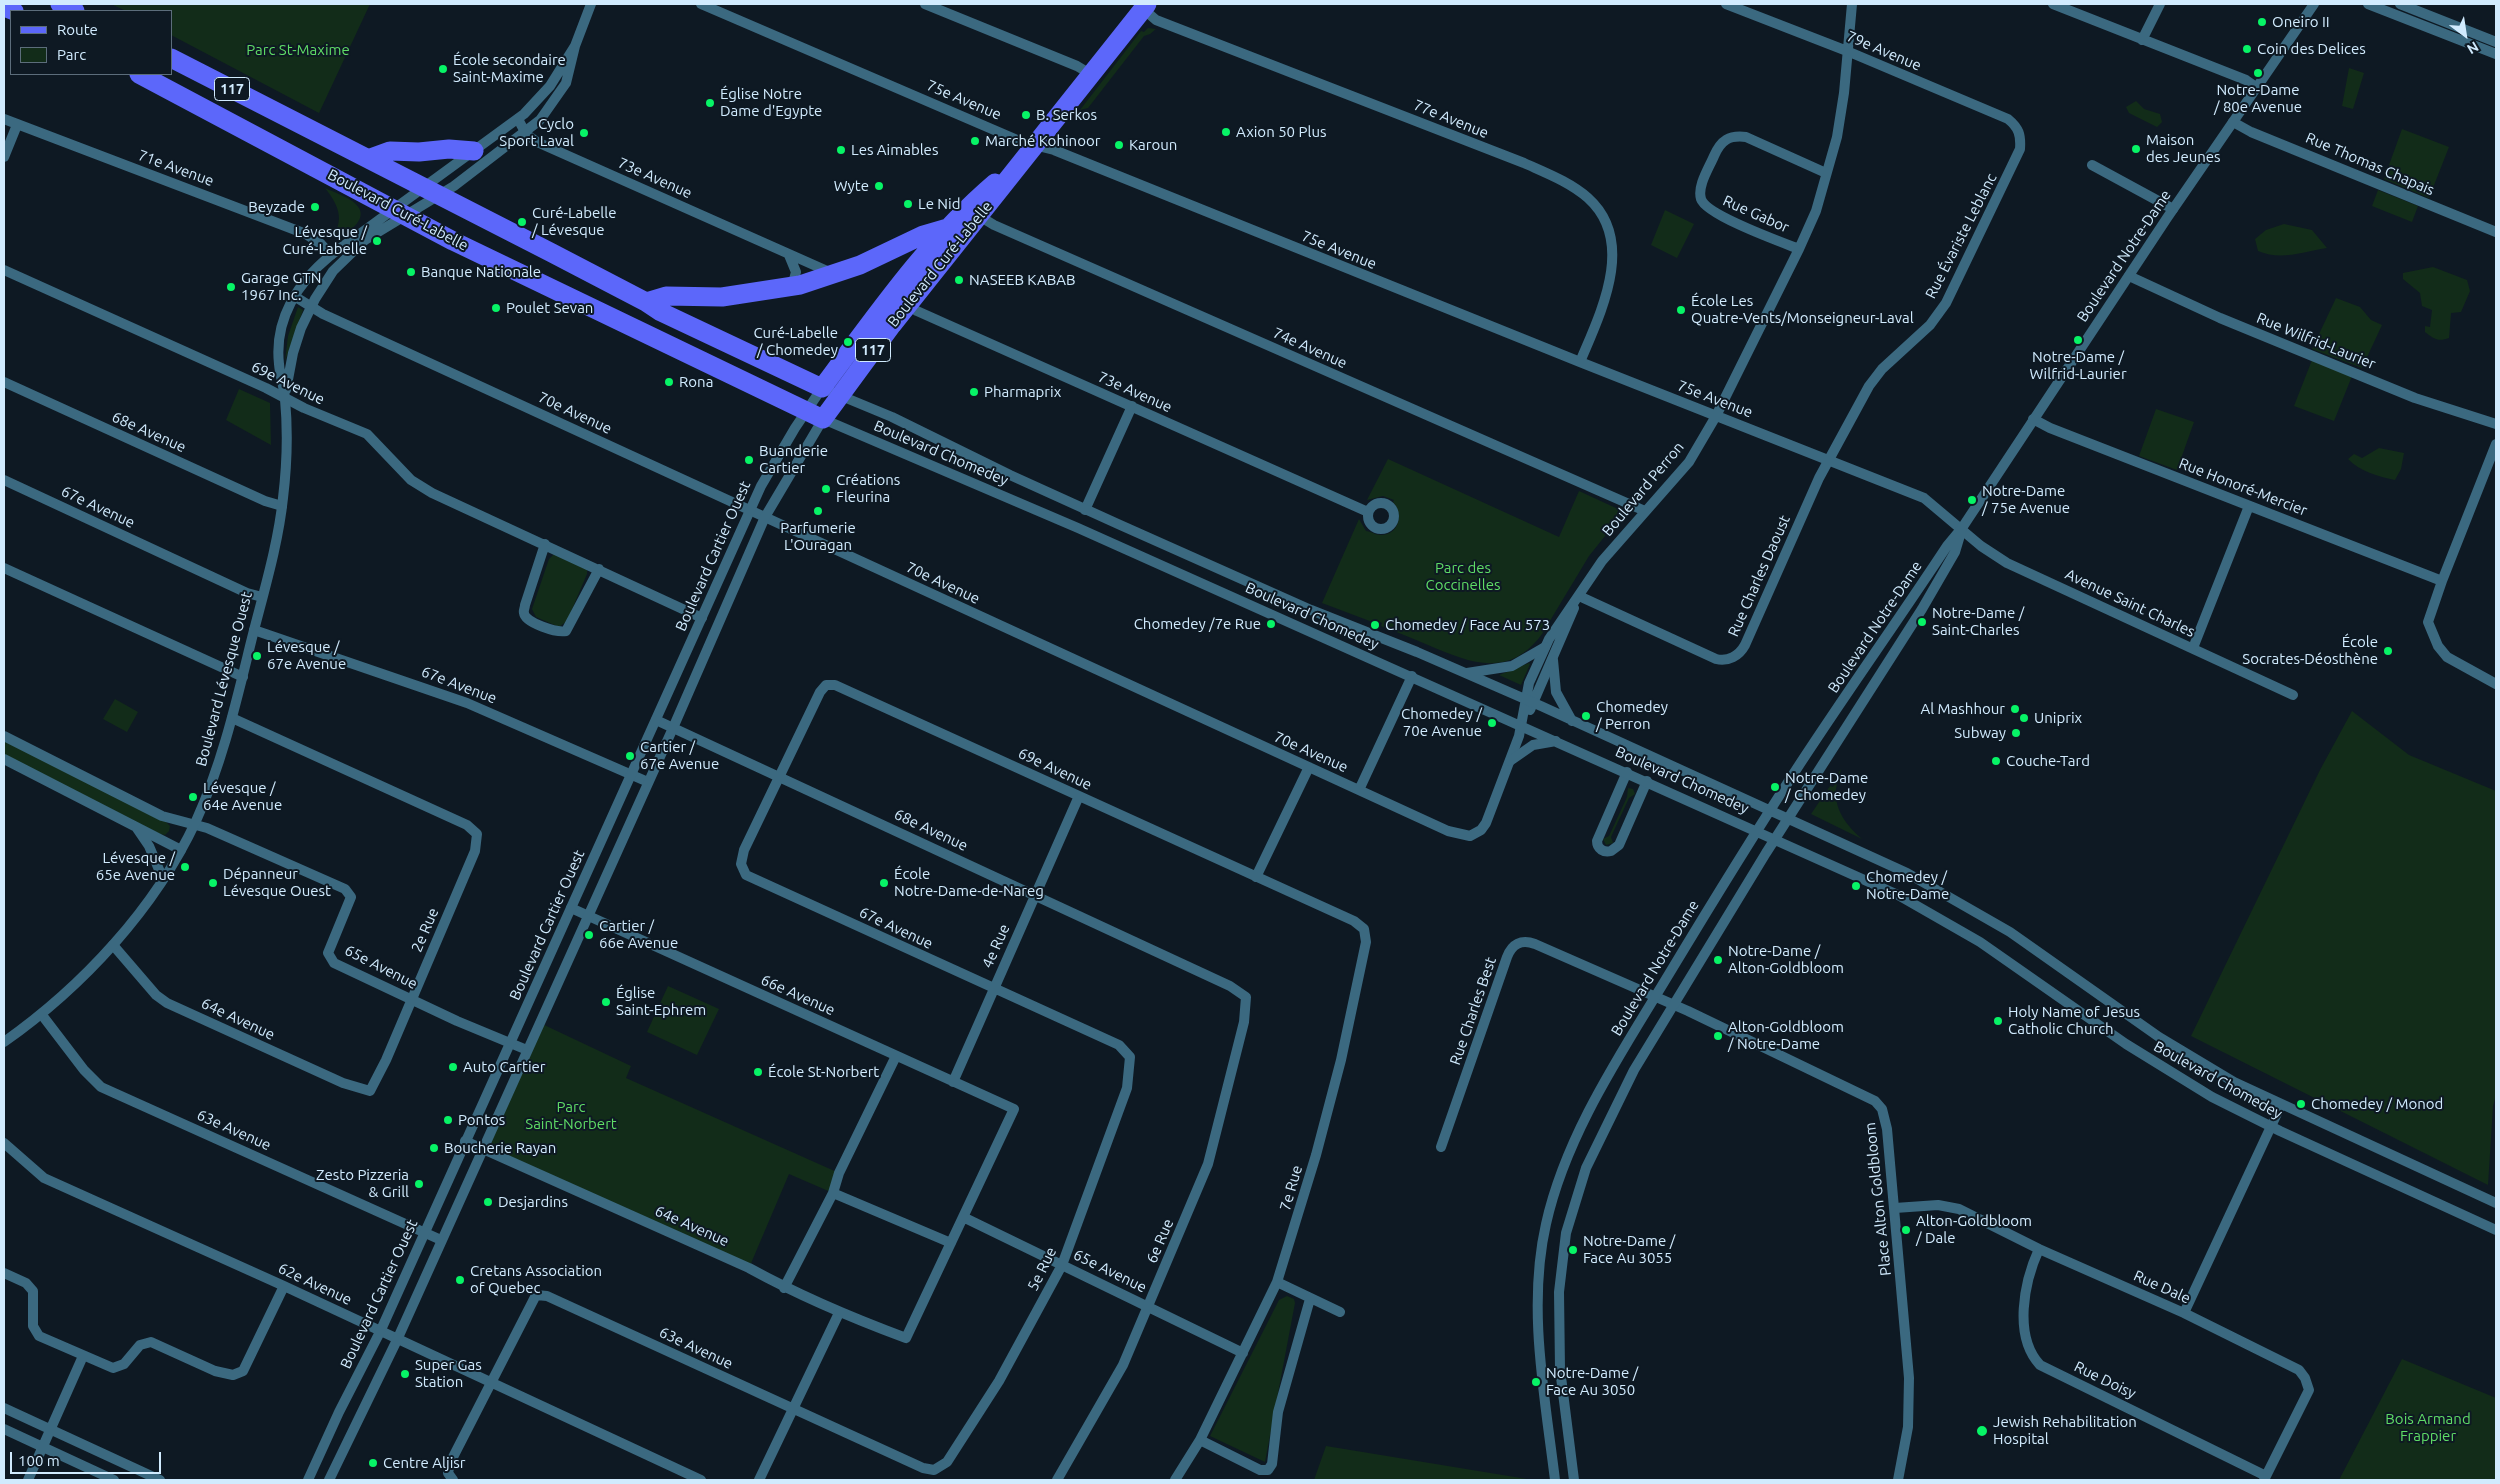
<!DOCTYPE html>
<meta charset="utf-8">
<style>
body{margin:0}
#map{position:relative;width:2500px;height:1484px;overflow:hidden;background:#0e1923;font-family:Ubuntu,sans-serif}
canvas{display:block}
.frame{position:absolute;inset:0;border:5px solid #d1ebfe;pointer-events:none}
.legend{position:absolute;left:10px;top:10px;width:162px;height:65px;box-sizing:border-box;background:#0e1923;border:1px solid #5c6d7b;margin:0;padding:6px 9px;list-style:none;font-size:15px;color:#d1ebfe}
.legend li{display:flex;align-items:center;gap:10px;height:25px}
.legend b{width:25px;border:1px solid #5c6d7b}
.north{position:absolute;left:2440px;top:10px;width:50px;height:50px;-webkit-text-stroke:4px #0e1923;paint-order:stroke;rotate:149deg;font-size:14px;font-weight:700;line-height:20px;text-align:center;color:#d1ebfe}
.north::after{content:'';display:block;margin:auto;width:18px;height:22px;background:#d1ebfe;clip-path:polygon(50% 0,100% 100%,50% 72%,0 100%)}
.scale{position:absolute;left:10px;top:1452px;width:151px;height:22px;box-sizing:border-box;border:2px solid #d1ebfe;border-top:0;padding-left:6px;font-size:15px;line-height:18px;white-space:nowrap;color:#d1ebfe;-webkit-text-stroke:4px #0e1923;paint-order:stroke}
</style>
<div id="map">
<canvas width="2500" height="1484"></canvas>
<div class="frame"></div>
<ul class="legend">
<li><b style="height:6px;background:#5c67fa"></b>Route</li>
<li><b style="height:14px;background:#122c19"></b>Parc</li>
</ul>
<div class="north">N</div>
<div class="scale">100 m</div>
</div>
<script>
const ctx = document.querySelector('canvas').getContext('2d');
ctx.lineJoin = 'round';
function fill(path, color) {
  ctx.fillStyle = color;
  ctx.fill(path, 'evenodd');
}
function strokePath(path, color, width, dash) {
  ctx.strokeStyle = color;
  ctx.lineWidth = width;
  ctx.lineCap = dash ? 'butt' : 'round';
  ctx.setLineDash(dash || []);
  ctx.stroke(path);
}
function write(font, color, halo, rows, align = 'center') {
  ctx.font = font + ' Ubuntu,sans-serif';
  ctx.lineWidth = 4;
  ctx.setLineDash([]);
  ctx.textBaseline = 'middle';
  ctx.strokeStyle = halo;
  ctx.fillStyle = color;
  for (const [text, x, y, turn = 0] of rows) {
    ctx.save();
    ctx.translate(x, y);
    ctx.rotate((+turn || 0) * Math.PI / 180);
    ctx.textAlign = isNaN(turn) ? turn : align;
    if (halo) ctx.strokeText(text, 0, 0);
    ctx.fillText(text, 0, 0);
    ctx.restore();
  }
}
const green = new Path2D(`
 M 111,4 L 370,4 L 319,113 L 171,35 L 171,11 L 126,11 Z
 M 1148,28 L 1156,29 L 1150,34 L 1144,36 L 1088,108 L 1080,110 L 1141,31 L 1144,32 Z
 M 2349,68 L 2364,73 L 2353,109 L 2342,106 Z
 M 2136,101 L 2144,109 L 2160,114 L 2162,122 L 2157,127 L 2129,113 L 2126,107 Z
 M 2402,129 L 2449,147 L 2429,198 L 2384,179 Z
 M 325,188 C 335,193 353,198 359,208 C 367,221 345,237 334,234 C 345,217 336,202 325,188 Z
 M 2378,190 L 2418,206 L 2412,222 L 2372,206 Z
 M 1665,210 L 1694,224 L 1677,258 L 1651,245 Z
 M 2284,224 L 2312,230 L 2327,248 C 2302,252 2281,261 2258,251 L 2255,239 L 2266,230 Z
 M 2433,267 L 2467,280 L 2470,291 L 2461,312 L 2451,313 L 2449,338 C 2438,342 2434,339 2425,332 L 2425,326 L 2430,327 L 2432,310 L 2422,306 L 2420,293 L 2403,279 L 2403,273 Z
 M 2336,298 L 2360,307 L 2371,320 L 2382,325 L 2362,368 L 2312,349 Z
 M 298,307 L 303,310 L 285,361 L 288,336 Z
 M 2312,360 L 2352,376 L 2334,421 L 2294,406 Z
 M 239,389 L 270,403 L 271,445 L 226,420 Z
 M 2156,409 L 2194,422 L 2177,470 L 2139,456 Z
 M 2379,448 L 2404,453 L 2401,469 L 2395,480 C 2380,477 2359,471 2348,459 L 2354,454 L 2362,458 Z
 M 1388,459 L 1559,537 L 1579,491 L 1618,509 L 1619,513 L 1615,518 L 1617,521 L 1589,556 L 1542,634 C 1509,679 1470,663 1428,645 C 1412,638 1397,632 1381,626 L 1382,623 L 1376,621 L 1375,623 L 1322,603 L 1359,519 L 1366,531 C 1370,531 1375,535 1381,535 C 1399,535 1404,514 1393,502 L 1394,500 L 1383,496 L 1367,500 Z
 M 555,553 L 587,569 L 587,574 L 567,621 L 559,627 L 536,617 L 532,609 L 549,559 Z
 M 1529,663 L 1530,664 L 1521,685 L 1499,675 Z
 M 115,699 L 138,712 L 127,732 L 103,719 Z
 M 2352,711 L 2409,755 L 2496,791 L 2496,1095 L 2493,1106 L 2488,1185 L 2191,1036 L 2320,770 Z
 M 4,740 L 166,822 L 170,826 L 169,831 L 165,835 L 160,834 L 4,755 Z
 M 1841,769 C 1840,776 1837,782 1836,789 C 1834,810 1847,826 1862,839 L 1811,814 L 1830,786 L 1833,787 L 1837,781 L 1834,779 Z
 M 1628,788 L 1633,789 L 1635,794 L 1629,798 L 1611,837 L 1613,843 L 1606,845 L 1603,839 L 1609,836 L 1627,797 Z
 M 668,986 L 719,1009 L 697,1055 L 647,1032 Z
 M 540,1023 L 631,1066 L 626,1078 L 839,1173 L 833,1193 L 789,1174 L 749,1268 L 483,1149 Z
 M 1287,1296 L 1294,1299 L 1295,1303 L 1265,1462 L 1210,1436 L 1279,1300 Z
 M 2402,1359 L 2496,1398 L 2496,1480 L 2339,1480 Z
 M 1326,1446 L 1533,1480 L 1314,1480 Z`);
const minor = new Path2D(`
 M 701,4 L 1022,142 L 1054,150 L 1580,362 L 1924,498 L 1981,546 L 2007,563 L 2293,695
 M 925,4 L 1077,66 L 1092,75
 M 2053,4 L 2246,80 L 2256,87
 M 2368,4 L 2496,54
 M 2400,4 L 2496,42
 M 1140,6 L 1156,20 L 1524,163 C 1546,173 1570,182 1588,198 C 1637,242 1600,314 1580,362
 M 2142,40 L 2160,4
 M 4,119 L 306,234 L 321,244 L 331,255
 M 518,119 L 526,134 L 537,142 L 834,274
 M 2233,122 L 2251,132 L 2496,232
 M 4,157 L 17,125
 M 2092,165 L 2173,209
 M 976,214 L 994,225 L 1645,511
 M 1799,249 C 1781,242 1706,215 1701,199 C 1697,186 1709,168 1714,156 C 1721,140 1729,135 1746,137 L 1826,173
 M 789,255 L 796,272 L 792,287
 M 4,270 L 266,388 L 304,408 L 367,434 L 411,480 L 432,493 L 702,618
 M 2129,276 L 2220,318 L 2415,398 L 2496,424
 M 294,296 L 323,314 L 1448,831 L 1470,836 L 1481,830 L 1486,823 L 1519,736 L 1529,683 L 1549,639 L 1602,561 L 1689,462 L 1716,416 L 1799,249 L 1816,211 L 1837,137 L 1844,93 L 1852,4
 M 906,304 L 917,311 L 1368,512
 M 4,382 L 265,501 L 282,506
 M 2033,419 L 2050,428 L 2442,581
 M 2496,444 L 2442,581 L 2428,622 L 2438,646 L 2447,657 L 2496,684
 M 4,480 L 247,593 L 262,597
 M1368 516a13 13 0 1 1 26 0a13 13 0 1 1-26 0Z
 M 1085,510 L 1132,406
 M 545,544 L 525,605 C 525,608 523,611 524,613 C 525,623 557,633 566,631 L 599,569
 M 4,568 L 243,677
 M 1579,596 L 1716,659 C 1728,662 1739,656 1745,645 L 1819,478 L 1869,386 L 1882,369 L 1930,325 L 1946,303 L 2020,149 C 2021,135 2019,128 2008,119 L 1847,51 L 1726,4
 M 254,630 L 467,703 L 648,782
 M 2193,648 L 2249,506
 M 1530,710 L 1574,608
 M 656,720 L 1230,986 L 1246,997 L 1244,1022 L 1208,1164 L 1123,1365 L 1057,1480
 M 4,736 L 162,816 L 207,828 L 345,889 L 351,897 L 328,953 L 334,963 L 457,1021 L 527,1050
 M 4,759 L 181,850
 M 1627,772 L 1597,841 C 1597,849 1604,853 1611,851 L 1619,845 L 1647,781
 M 1359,790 L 1412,676
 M 136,827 L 149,846 L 163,879
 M 1256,877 L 1309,767
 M 113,945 L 156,995 L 167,1003 L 343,1083 L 370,1091 L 386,1060 L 475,851 L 477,834 L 467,825 L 232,718
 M 42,1015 L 84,1070 L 101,1087 L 441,1240
 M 953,1082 L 1079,796
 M 465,1141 L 749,1268 C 800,1296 852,1318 906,1338 L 1014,1109 L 571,908
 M 4,1143 L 44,1178 L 284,1286 L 701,1480
 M 1441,1147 L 1507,957 C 1512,944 1521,939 1535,944 L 1688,1011 L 1875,1101 L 1882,1109 L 1887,1129 L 1909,1378 L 1908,1427 L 1898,1480
 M 833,1193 L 951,1243
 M 1895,1208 L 1938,1205 L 1959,1209 L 2039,1249 L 2184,1313 L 2299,1370 L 2305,1378 L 2309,1390 L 2264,1480
 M 963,1217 L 1243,1353
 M 2039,1249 C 2024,1282 2013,1336 2040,1365 L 2266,1476
 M 4,1273 L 26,1283 L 33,1291 L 33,1326 L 39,1336 L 113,1368 L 124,1364 L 140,1345 L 151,1342 L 215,1371 L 233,1375 L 243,1371 L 284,1286
 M 1277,1282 L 1340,1312
 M 784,1288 L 833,1193 L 839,1173 L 896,1056
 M 2184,1313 L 2281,1105
 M 4,1408 L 160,1480
 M 4,1429 L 114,1480
 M 1200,1440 L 1260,1470 L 1268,1470 L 1272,1464 L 1278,1412 L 1310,1299
 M 28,1480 L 83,1356
 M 453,1480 L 448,1473 L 450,1463 L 536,1295 L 547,1296 L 923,1468 L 934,1470 L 947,1462 L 999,1381 L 1062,1265 L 1127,1088 L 1130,1057 L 1119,1045 L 746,875 L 741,864 L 744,850 L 820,692 L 826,685 L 835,685 L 1354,921 L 1364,929 L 1366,942 L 1341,1060 L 1316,1155 L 1277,1282 L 1200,1440 L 1175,1480
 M 759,1480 L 839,1313`);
const tertiary = new Path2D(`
 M 286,390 L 293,353 L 301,328 L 315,299 L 333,271 L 365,240 L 454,186 L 540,120 L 566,83 L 575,46 L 591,4
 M 1553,660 L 1556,692 L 1572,721
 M 1467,673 L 1512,666 L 1545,647
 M 1510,761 L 1533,745 L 1556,741
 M 4,1042 C 82,987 155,909 196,821 C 222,764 236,703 251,642 C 263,594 278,546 283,498 C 287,465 288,431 285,399 C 284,387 280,376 279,364 C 274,319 298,282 331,255 L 524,114 L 550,86 L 575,46
 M 308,1480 L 339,1412 L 380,1332 L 761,486 L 795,428 L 822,388 L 892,417 L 1010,475 L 1118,524 L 1311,610 L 1417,652 L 1541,706 L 1907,873 L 2010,932 L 2159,1037 L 2234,1082 L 2496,1203
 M 329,1480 L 397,1340 L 673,728 L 765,517 L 823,419 L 1078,528 L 1898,895 L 1980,942 L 2126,1044 L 2212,1097 L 2280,1131 L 2496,1230
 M 1555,1480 C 1545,1397 1527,1307 1546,1224 C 1566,1134 1622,1052 1669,974 C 1710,906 1751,839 1794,773 C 1844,696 1897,622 1947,546 L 1962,528 L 2167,218 L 2314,4
 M 1574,1480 L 1560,1369 L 1559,1292 L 1566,1233 L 1586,1168 L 1634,1070 L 1766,853 L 1922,609 L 1955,552 L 1961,532`);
const primary = new Path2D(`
 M 60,4 L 75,11
 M 4,7 L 14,11
 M 171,58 L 552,253 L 646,302 L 661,312 L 822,388 C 875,317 927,241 995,183
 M 139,74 L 453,241 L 823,419 L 892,325 L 1147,4
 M 368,159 L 390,151 L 419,152 L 449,149 L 474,151
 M 646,302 L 666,296 L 722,297 L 800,285 L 860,265 L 923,235 L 947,228`);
const markers = [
 [2262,22,5,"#07f466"],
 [2247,49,5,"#07f466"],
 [443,69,5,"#07f466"],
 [2258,73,5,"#07f466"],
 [710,103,5,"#07f466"],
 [1026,115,5,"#07f466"],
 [1226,132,5,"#07f466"],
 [584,133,5,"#07f466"],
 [975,141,5,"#07f466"],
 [1119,145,5,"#07f466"],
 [2136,149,5,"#07f466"],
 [841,150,5,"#07f466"],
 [879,186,5,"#07f466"],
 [908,204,5,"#07f466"],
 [315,207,5,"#07f466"],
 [522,222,5,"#07f466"],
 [377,241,5,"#07f466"],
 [411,272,5,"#07f466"],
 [959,280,5,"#07f466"],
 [231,287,5,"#07f466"],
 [496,308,5,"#07f466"],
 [1681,310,5,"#07f466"],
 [2078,340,5,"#07f466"],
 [848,342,5,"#07f466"],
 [669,382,5,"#07f466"],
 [974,392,5,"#07f466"],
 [749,460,5,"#07f466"],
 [826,489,5,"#07f466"],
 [1972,500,5,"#07f466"],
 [818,511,5,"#07f466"],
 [1922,622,5,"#07f466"],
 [1271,624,5,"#07f466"],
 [1375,625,5,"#07f466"],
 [2388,651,5,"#07f466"],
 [257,656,5,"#07f466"],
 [2015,709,5,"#07f466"],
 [1586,716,5,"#07f466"],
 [2024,718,5,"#07f466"],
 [1492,723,5,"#07f466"],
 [2016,733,5,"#07f466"],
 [630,756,5,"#07f466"],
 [1996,761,5,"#07f466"],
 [1775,787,5,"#07f466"],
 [193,797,5,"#07f466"],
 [185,867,5,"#07f466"],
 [213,883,5,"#07f466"],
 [884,883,5,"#07f466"],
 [1856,886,5,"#07f466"],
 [589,935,5,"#07f466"],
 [1718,960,5,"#07f466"],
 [606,1002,5,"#07f466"],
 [1998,1021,5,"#07f466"],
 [1718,1036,5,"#07f466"],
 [453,1067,5,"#07f466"],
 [758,1072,5,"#07f466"],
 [2301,1104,5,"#07f466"],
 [448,1120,5,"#07f466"],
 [434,1148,5,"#07f466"],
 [419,1184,5,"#07f466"],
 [488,1202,5,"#07f466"],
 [1906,1230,5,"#07f466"],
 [1573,1250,5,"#07f466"],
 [460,1280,5,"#07f466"],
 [405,1374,5,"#07f466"],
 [1536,1382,5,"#07f466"],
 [1982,1431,6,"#07f466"],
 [373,1463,5,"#07f466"]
];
const shields = [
 [232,89,35],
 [873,350,35]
];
const shieldNames = [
 ["117",232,89],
 ["117",873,350]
];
const poiNames = [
 ["Oneiro II",2272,22],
 ["Coin des Delices",2257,49],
 ["École secondaire",453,60],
 ["Saint-Maxime",453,77],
 ["Notre-Dame",2258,90,"center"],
 ["/ 80e Avenue",2258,107,"center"],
 ["Église Notre",720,94],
 ["Dame d'Egypte",720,111],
 ["B. Serkos",1036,115],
 ["Cyclo",574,124,"right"],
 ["Sport Laval",574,141,"right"],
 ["Axion 50 Plus",1236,132],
 ["Maison",2146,140],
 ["des Jeunes",2146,157],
 ["Marché Kohinoor",985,141],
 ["Karoun",1129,145],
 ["Les Aimables",851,150],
 ["Wyte",869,186,"right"],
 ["Le Nid",918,204],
 ["Beyzade",305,207,"right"],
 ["Curé-Labelle",532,213],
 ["/ Lévesque",532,230],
 ["Lévesque /",367,232,"right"],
 ["Curé-Labelle",367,249,"right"],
 ["Banque Nationale",421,272],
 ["Garage GTN",241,278],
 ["1967 Inc.",241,295],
 ["NASEEB KABAB",969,280],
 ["École Les",1691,301],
 ["Quatre-Vents/Monseigneur-Laval",1691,318],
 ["Poulet Sevan",506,308],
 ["Curé-Labelle",838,333,"right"],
 ["/ Chomedey",838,350,"right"],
 ["Notre-Dame /",2078,357,"center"],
 ["Wilfrid-Laurier",2078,374,"center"],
 ["Rona",679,382],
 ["Pharmaprix",984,392],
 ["Buanderie",759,451],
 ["Cartier",759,468],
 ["Créations",836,480],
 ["Fleurina",836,497],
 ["Notre-Dame",1982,491],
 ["/ 75e Avenue",1982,508],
 ["Parfumerie",818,528,"center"],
 ["L'Ouragan",818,545,"center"],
 ["Notre-Dame /",1932,613],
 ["Saint-Charles",1932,630],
 ["Chomedey /7e Rue",1261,624,"right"],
 ["Chomedey / Face Au 573",1385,625],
 ["École",2378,642,"right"],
 ["Socrates-Déosthène",2378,659,"right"],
 ["Lévesque /",267,647],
 ["67e Avenue",267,664],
 ["Chomedey",1596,707],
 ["/ Perron",1596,724],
 ["Al Mashhour",2005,709,"right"],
 ["Chomedey /",1482,714,"right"],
 ["70e Avenue",1482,731,"right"],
 ["Uniprix",2034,718],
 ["Subway",2006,733,"right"],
 ["Cartier /",640,747],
 ["67e Avenue",640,764],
 ["Couche-Tard",2006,761],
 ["Notre-Dame",1785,778],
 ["/ Chomedey",1785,795],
 ["Lévesque /",203,788],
 ["64e Avenue",203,805],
 ["Lévesque /",175,858,"right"],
 ["65e Avenue",175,875,"right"],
 ["Dépanneur",223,874],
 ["Lévesque Ouest",223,891],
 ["École",894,874],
 ["Notre-Dame-de-Nareg",894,891],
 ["Chomedey /",1866,877],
 ["Notre-Dame",1866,894],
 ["Cartier /",599,926],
 ["66e Avenue",599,943],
 ["Notre-Dame /",1728,951],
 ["Alton-Goldbloom",1728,968],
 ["Église",616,993],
 ["Saint-Ephrem",616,1010],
 ["Holy Name of Jesus",2008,1012],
 ["Catholic Church",2008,1029],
 ["Alton-Goldbloom",1728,1027],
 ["/ Notre-Dame",1728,1044],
 ["Auto Cartier",463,1067],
 ["École St-Norbert",768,1072],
 ["Chomedey / Monod",2311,1104],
 ["Pontos",458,1120],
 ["Boucherie Rayan",444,1148],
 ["Zesto Pizzeria",409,1175,"right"],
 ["& Grill",409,1192,"right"],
 ["Desjardins",498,1202],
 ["Alton-Goldbloom",1916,1221],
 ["/ Dale",1916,1238],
 ["Notre-Dame /",1583,1241],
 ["Face Au 3055",1583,1258],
 ["Cretans Association",470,1271],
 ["of Quebec",470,1288],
 ["Super Gas",415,1365],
 ["Station",415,1382],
 ["Notre-Dame /",1546,1373],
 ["Face Au 3050",1546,1390],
 ["Jewish Rehabilitation",1993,1422],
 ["Hospital",1993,1439],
 ["Centre Aljisr",383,1463]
];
const parkNames = [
 ["Parc St-Maxime",298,50],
 ["Parc des",1463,568],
 ["Coccinelles",1463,585],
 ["Parc",571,1107],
 ["Saint-Norbert",571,1124],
 ["Bois Armand",2428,1419],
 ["Frappier",2428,1436]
];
const streetNames = [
 ["79e Avenue",1884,51,23],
 ["75e Avenue",964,100,23],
 ["77e Avenue",1451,119,22],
 ["Rue Thomas Chapais",2370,164,23],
 ["71e Avenue",176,168,20],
 ["73e Avenue",655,178,24],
 ["Boulevard Curé-Labelle",398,210,28],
 ["Rue Gabor",1756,214,24],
 ["Rue Évariste Leblanc",1961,236,-63],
 ["75e Avenue",1339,250,22],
 ["Boulevard Notre-Dame",2124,256,-56],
 ["Boulevard Curé-Labelle",940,264,-51],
 ["Rue Wilfrid-Laurier",2316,341,22],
 ["74e Avenue",1310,348,24],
 ["69e Avenue",288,383,26],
 ["73e Avenue",1135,392,24],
 ["75e Avenue",1715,399,21],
 ["70e Avenue",575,413,25],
 ["68e Avenue",149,432,24],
 ["Boulevard Chomedey",941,453,23],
 ["Rue Honoré-Mercier",2243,487,21],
 ["Boulevard Perron",1643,489,-50],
 ["67e Avenue",98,507,25],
 ["Boulevard Cartier Ouest",713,556,-66],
 ["Rue Charles Daoust",1759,576,-66],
 ["70e Avenue",943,583,25],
 ["Avenue Saint Charles",2130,603,25],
 ["Boulevard Chomedey",1312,616,24],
 ["Boulevard Notre-Dame",1875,627,-56],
 ["Boulevard Lévesque Ouest",224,679,-75],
 ["67e Avenue",459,685,21],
 ["70e Avenue",1311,752,24],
 ["69e Avenue",1055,769,25],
 ["Boulevard Chomedey",1682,780,24],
 ["68e Avenue",931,830,25],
 ["Boulevard Cartier Ouest",547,925,-66],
 ["67e Avenue",896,928,25],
 ["2e Rue",425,930,-67],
 ["4e Rue",996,946,-66],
 ["65e Avenue",381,967,27],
 ["Boulevard Notre-Dame",1655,968,-59],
 ["66e Avenue",798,995,24],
 ["Rue Charles Best",1473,1011,-71],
 ["64e Avenue",238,1019,25],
 ["Boulevard Chomedey",2218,1080,29],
 ["63e Avenue",234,1130,24],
 ["7e Rue",1291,1188,-74],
 ["Place Alton Goldbloom",1878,1199,-96],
 ["64e Avenue",692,1226,24],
 ["6e Rue",1160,1241,-67],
 ["5e Rue",1042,1269,-64],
 ["65e Avenue",1110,1271,26],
 ["62e Avenue",315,1284,25],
 ["Rue Dale",2162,1287,24],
 ["Boulevard Cartier Ouest",379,1294,-65],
 ["63e Avenue",696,1348,25],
 ["Rue Doisy",2105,1380,26]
];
fill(green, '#122c19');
strokePath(minor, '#3b6980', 10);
strokePath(tertiary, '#3b6980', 10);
strokePath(primary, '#5c67fa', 19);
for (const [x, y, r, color] of markers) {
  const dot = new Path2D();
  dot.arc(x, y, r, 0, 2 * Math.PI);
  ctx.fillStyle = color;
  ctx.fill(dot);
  strokePath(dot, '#0e1923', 2);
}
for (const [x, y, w] of shields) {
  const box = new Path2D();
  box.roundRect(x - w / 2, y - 11.5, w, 23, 4);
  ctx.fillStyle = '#0e1923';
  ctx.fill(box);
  strokePath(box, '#d1ebfe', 1);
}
write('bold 14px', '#d1ebfe', null, shieldNames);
write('15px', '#d1ebfe', '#0e1923', poiNames, 'left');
write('15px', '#5fdc66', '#0e1923', parkNames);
write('15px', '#d1ebfe', '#0e1923', streetNames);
</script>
